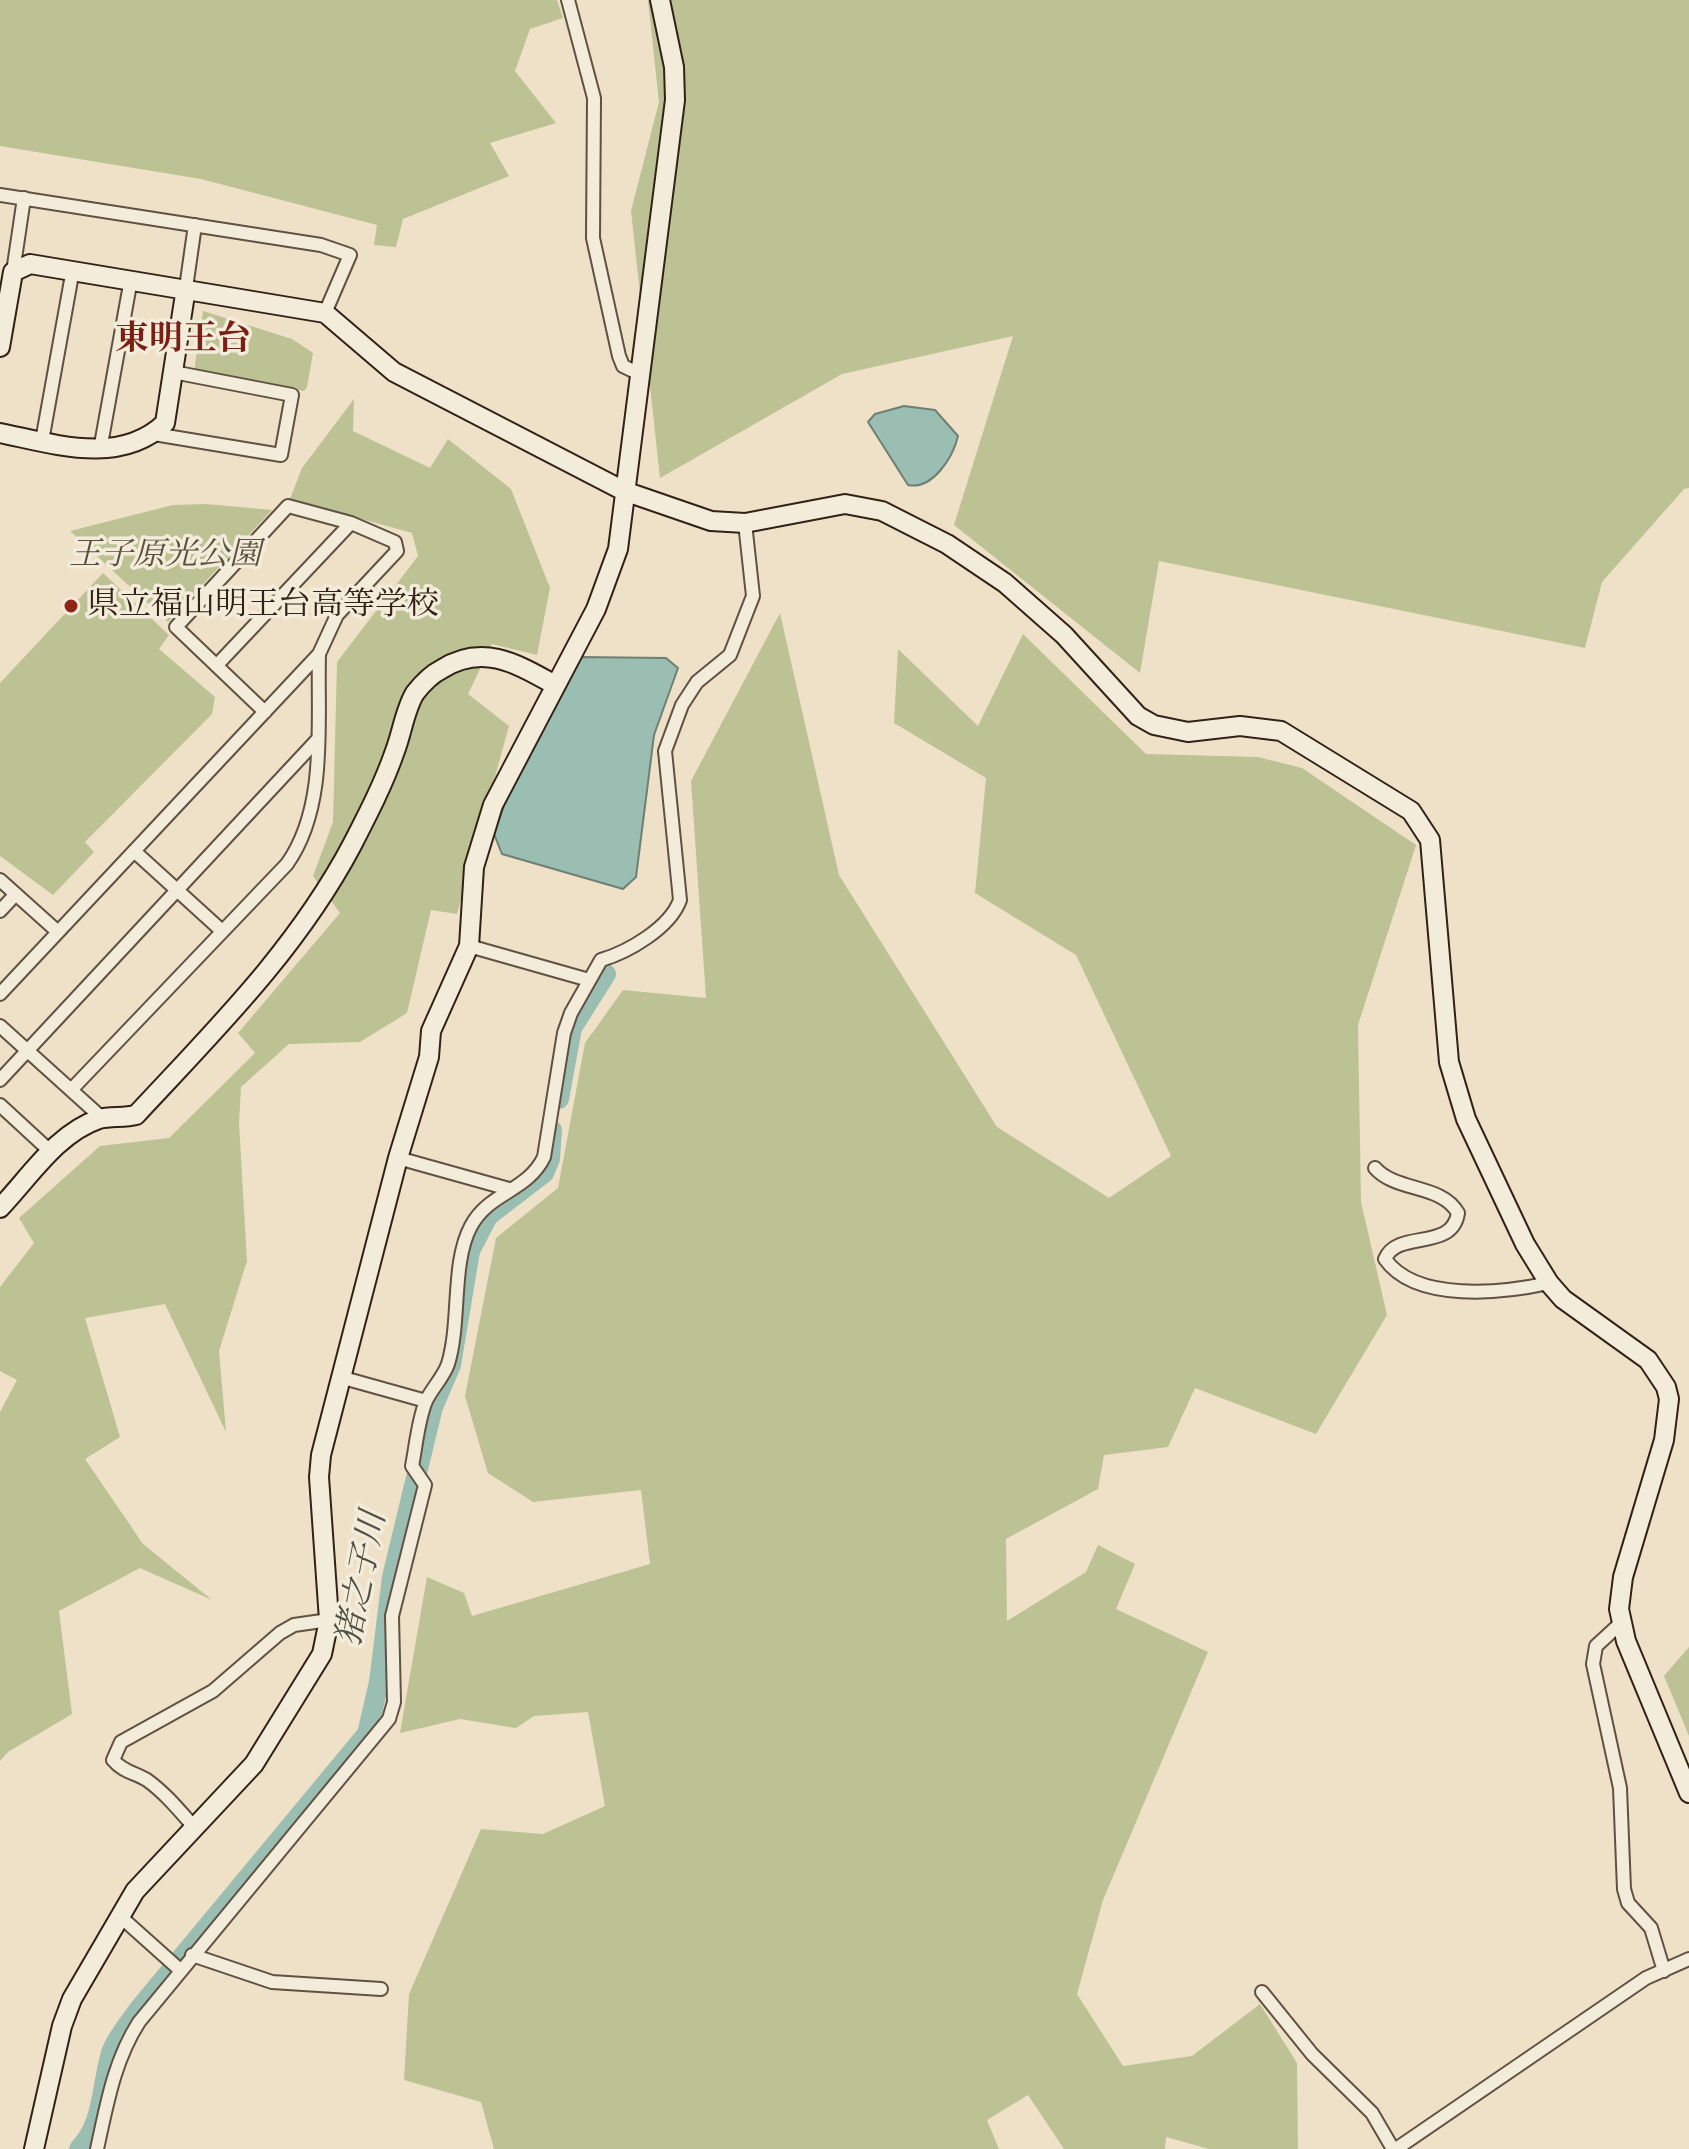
<!DOCTYPE html>
<meta charset="utf-8">
<style>
body{margin:0}
canvas{display:block;background:#eee1c7}
</style>
<canvas width="1689" height="2149"></canvas>
<script>
const ctx = document.querySelector('canvas').getContext('2d');
ctx.lineJoin = 'round';
function fill(path, color) {
  ctx.fillStyle = color;
  ctx.fill(path, 'evenodd');
}
function strokePath(path, color, width, dash) {
  ctx.strokeStyle = color;
  ctx.lineWidth = width;
  ctx.lineCap = dash ? 'butt' : 'round';
  ctx.setLineDash(dash || []);
  ctx.stroke(path);
}
function write(font, color, halo, rows, align = 'center') {
  ctx.font = font + ' "IM FELL Great Primer","Noto Serif JP",serif';
  ctx.lineWidth = 7;
  ctx.setLineDash([]);
  ctx.textBaseline = 'middle';
  ctx.strokeStyle = halo;
  ctx.fillStyle = color;
  for (const [text, x, y, turn = 0] of rows) {
    ctx.save();
    ctx.translate(x, y);
    ctx.rotate((+turn || 0) * Math.PI / 180);
    ctx.textAlign = isNaN(turn) ? turn : align;
    if (halo) ctx.strokeText(text, 0, 0);
    ctx.fillText(text, 0, 0);
    ctx.restore();
  }
}
const green = new Path2D(`
 M 0,0 L 557,0 L 563,18 L 530,29 L 515,71 L 556,123 L 490,143 L 509,176 L 403,219 L 396,247 L 374,245 L 377,225 L 201,179 L 0,146 Z
 M 648,0 L 1689,0 L 1689,488 L 1684,489 L 1602,582 L 1585,648 L 1159,561 L 1140,673 L 954,525 L 1013,336 L 842,374 L 660,478 L 631,211 L 659,102 Z
 M 203,311 L 292,339 L 313,353 L 307,387 L 304,391 L 194,372 Z
 M 354,399 L 353,431 L 430,468 L 448,439 L 511,489 L 550,588 L 537,655 L 492,644 L 468,694 L 509,726 L 457,914 L 431,910 L 407,1013 L 360,1042 L 289,1044 L 241,1087 L 239,1123 L 247,1261 L 219,1351 L 226,1432 L 165,1304 L 85,1318 L 120,1437 L 85,1459 L 143,1544 L 212,1600 L 140,1568 L 59,1611 L 72,1714 L 8,1752 L 0,1761 L 0,1412 L 17,1380 L 0,1371 L 0,1287 L 34,1243 L 19,1218 L 100,1146 L 169,1138 L 255,1053 L 238,1033 L 340,913 L 313,876 L 333,822 L 337,662 L 418,556 L 412,533 L 290,499 L 302,468 Z
 M 206,504 L 272,510 L 168,622 L 70,531 L 173,505 Z
 M 103,573 L 169,635 L 159,649 L 215,697 L 212,714 L 85,842 L 94,852 L 53,895 L 0,856 L 0,683 Z
 M 780,613 L 839,875 L 997,1127 L 1109,1198 L 1171,1156 L 1076,955 L 975,893 L 986,778 L 894,723 L 898,649 L 978,726 L 1023,634 L 1146,754 L 1258,757 L 1302,768 L 1416,845 L 1358,1025 L 1361,1202 L 1387,1315 L 1316,1434 L 1195,1388 L 1168,1447 L 1104,1455 L 1098,1489 L 1006,1539 L 1007,1621 L 1086,1572 L 1098,1545 L 1135,1564 L 1116,1609 L 1208,1652 L 1103,1900 L 1077,1994 L 1123,2066 L 1192,2056 L 1260,2004 L 1297,2063 L 1298,2149 L 1209,2149 L 1166,2137 L 1165,2149 L 1064,2149 L 1028,2095 L 987,2120 L 999,2149 L 494,2149 L 481,2102 L 404,2080 L 409,1994 L 481,1829 L 543,1834 L 605,1806 L 588,1712 L 534,1716 L 516,1728 L 460,1719 L 400,1733 L 427,1577 L 464,1593 L 472,1616 L 650,1564 L 641,1490 L 533,1502 L 488,1473 L 465,1396 L 496,1238 L 558,1188 L 585,1043 L 623,990 L 706,998 L 691,781 Z
 M 1689,1647 L 1689,1736 L 1664,1676 Z`);
const water = new Path2D(`
 M 904,406 L 935,410 L 958,436 C 953,457 933,490 908,485 L 868,422 L 875,414 Z
 M 579,657 L 666,658 L 678,668 L 654,735 L 636,877 L 623,889 L 502,854 L 494,834 L 509,791 Z`);
const river = new Path2D(`
 M 559,1099 L 572,1028 L 606,974
 M 79,2149 C 104,2123 101,2087 111,2053 C 116,2038 130,2022 139,2009 L 367,1734 L 379,1682 L 392,1577 L 433,1407 L 451,1365 L 470,1251 L 488,1216 L 544,1173 L 550,1159 L 552,1130`);
const street = new Path2D(`
 M 568,0 L 594,98 L 593,238 L 619,356 L 623,366 L 642,375
 M 0,195 L 321,245 L 350,255 L 325,313
 M 13,272 L 24,198
 M 186,288 L 195,225
 M 154,434 L 281,455 L 292,395 L 173,372
 M 42,441 L 73,269
 M 100,450 L 131,279
 M 217,665 L 351,523
 M 134,851 L 222,931
 M 0,880 L 58,932
 M 0,911 L 15,895
 M 469,946 L 589,980
 M 0,994 L 319,654 L 337,615 L 397,551 L 395,542 L 351,523 L 288,506 L 176,627 L 265,712
 M 0,1026 L 102,1118
 M 0,1080 L 317,740
 M 71,1090 L 287,864 C 328,806 317,722 319,654
 M 0,1105 L 51,1152
 M 398,1158 L 509,1189
 M 1375,1168 C 1396,1192 1442,1184 1458,1213 C 1452,1252 1397,1229 1385,1259 C 1416,1303 1503,1293 1549,1283
 M 340,1377 L 426,1401
 M 1621,1623 L 1596,1646 L 1593,1664 L 1620,1788 L 1624,1889 L 1628,1903 L 1651,1928 L 1664,1971
 M 194,1827 C 179,1810 165,1793 147,1780 C 135,1773 122,1771 113,1760 L 121,1742 L 213,1691 L 280,1633 L 294,1625 L 329,1620
 M 122,1918 L 179,1969
 M 192,1955 L 272,1982 L 381,1989
 M 1262,1992 L 1312,2054 L 1372,2113 L 1393,2149
 M 97,2149 C 107,2104 114,2061 139,2022 L 389,1719 L 394,1702 L 392,1616 L 425,1485 L 412,1466 C 416,1446 418,1420 426,1401 C 432,1388 443,1378 448,1364 C 461,1322 451,1263 471,1226 C 489,1192 527,1192 544,1157 L 564,1033 L 571,1013 L 601,960 C 628,952 670,928 680,900 L 665,751 L 682,705 L 697,682 L 730,655 L 753,596 L 745,523
 M 1396,2149 L 1646,1978 L 1689,1959`);
const secondary = new Path2D(`
 M 0,347 L 13,272 L 30,264 L 325,313 L 394,372 L 624,491 L 711,521 L 745,523 L 845,504 L 882,511 L 947,544 L 1005,583 L 1064,635 L 1138,716 L 1154,725 L 1188,732 L 1240,726 L 1281,731 L 1411,811 L 1430,840 L 1449,1062 L 1466,1119 L 1525,1244 L 1549,1283 L 1563,1299 L 1648,1360 L 1666,1387 L 1669,1399 L 1664,1440 L 1623,1577 L 1619,1609 L 1626,1641 L 1689,1793
 M 0,433 C 54,444 120,466 165,423 L 186,288
 M 0,1208 C 29,1178 57,1133 99,1119 C 110,1116 124,1118 136,1115 C 216,1029 297,949 352,845 C 368,814 384,783 395,751 C 402,733 405,709 415,693 C 422,684 432,674 442,669 C 483,643 517,664 555,685
 M 34,2149 L 62,2026 L 72,1999 L 135,1891 L 254,1764 L 322,1654 L 329,1620 L 319,1477 L 321,1455 L 398,1158 L 429,1057 L 431,1031 L 469,946 L 474,867 L 493,805 L 596,609 L 618,549 L 675,100 L 674,67 L 660,0`);
const markers = [
 [71,606,8,"#8f2418"]
];
const parkNames = [
 ["王子原光公園",165,556]
];
const poiNames = [
 ["県立福山明王台高等学校",87,606]
];
const neighbourhoodNames = [
 ["東明王台",183,341]
];
const waterNames = [
 ["猪之子川",363,1579,-79]
];
fill(green, '#bcc293');
fill(water, '#9abeb1');
strokePath(water, '#707f73', 2);
strokePath(river, '#9abeb1', 20);
strokePath(street, '#605142', 16);
strokePath(secondary, '#312116', 22);
strokePath(street, '#f4ecdb', 12);
strokePath(secondary, '#f4ecdb', 18);
for (const [x, y, r, color] of markers) {
  const dot = new Path2D();
  dot.arc(x, y, r, 0, 2 * Math.PI);
  ctx.fillStyle = color;
  ctx.fill(dot);
  strokePath(dot, '#f4ecdb', 3);
}
write('italic 32px', '#5b513c', '#f4ecdb', parkNames);
write('32px', '#312116', '#f4ecdb', poiNames, 'left');
write('bold 34px', '#7a1f14', '#f4ecdb', neighbourhoodNames);
write('italic 34px', '#505044', '#f4ecdb', waterNames);
</script>
